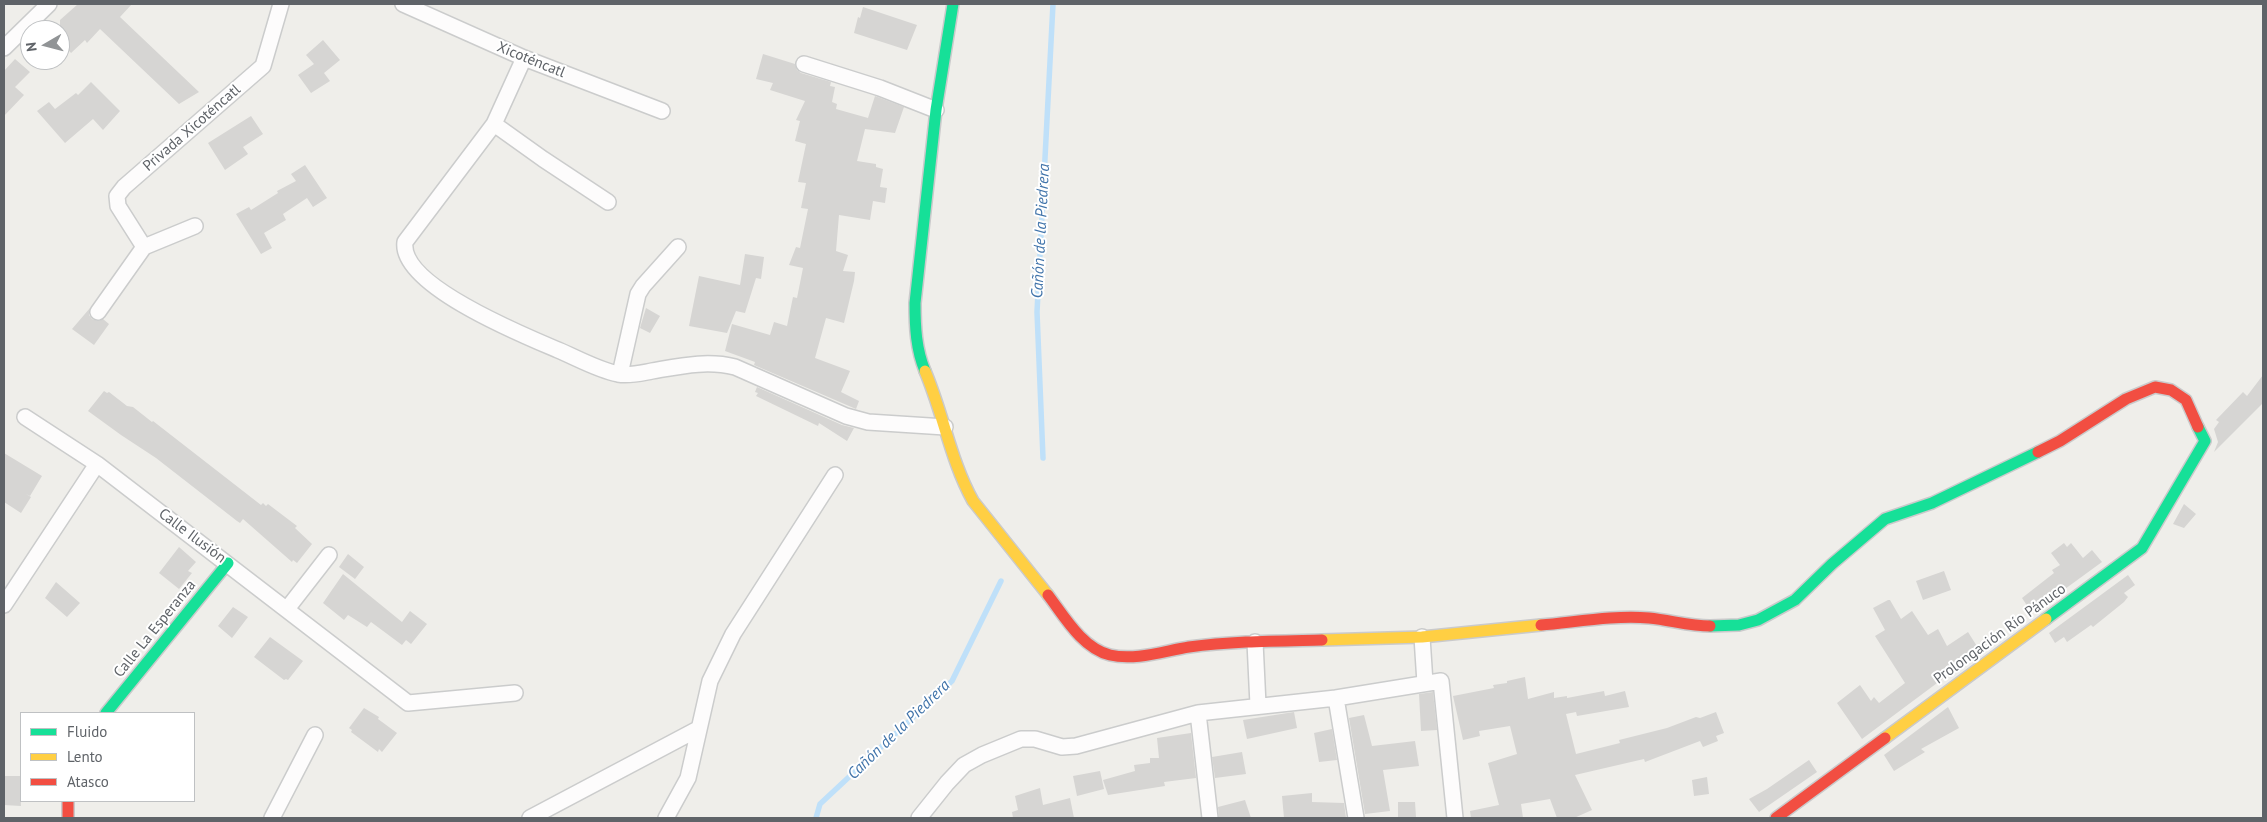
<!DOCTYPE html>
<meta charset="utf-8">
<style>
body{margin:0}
#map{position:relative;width:2267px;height:822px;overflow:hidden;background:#efeeea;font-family:"PT Sans",sans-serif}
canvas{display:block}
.frame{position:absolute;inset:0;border:5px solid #5f6368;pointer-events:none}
.legend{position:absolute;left:20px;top:712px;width:175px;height:90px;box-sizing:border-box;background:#fff;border:1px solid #bfc1c3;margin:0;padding:6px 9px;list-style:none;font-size:15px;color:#5f6368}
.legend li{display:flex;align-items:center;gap:10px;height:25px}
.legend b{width:25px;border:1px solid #bfc1c3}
.north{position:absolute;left:20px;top:20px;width:50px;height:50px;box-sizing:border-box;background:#fff;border:1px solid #bfc1c3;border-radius:50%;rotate:262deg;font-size:14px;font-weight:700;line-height:20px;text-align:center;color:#5f6368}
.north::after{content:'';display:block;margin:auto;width:18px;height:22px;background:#919496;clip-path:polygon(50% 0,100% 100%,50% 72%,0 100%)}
</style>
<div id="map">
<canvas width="2267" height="822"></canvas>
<div class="frame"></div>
<ul class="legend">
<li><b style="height:6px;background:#16e098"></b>Fluido</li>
<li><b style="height:6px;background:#ffcf43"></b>Lento</li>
<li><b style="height:6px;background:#f24e42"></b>Atasco</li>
</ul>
<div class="north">N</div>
</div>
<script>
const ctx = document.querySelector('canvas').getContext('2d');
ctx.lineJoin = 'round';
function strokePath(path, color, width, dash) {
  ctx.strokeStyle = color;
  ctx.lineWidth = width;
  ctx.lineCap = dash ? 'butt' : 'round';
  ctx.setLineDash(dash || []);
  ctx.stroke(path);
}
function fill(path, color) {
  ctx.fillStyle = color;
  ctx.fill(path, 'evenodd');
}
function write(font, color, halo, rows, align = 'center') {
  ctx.font = font + ' "PT Sans",sans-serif';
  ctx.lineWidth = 4;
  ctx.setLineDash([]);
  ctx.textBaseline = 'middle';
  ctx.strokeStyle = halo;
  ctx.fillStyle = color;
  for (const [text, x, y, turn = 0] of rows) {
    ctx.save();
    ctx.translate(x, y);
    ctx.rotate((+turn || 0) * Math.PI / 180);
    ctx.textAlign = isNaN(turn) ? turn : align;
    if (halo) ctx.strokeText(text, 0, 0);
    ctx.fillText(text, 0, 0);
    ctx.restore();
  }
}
const stream = new Path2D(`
 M 1043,458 L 1037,312 L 1053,4
 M 816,818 L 820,804 L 952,681 L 1001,581`);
const building = new Path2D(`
 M 78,4 L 132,4 L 120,17 L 199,92 L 179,104 L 100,29 L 87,43 L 85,40 L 71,53 L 60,40 L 60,20 Z
 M 863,7 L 917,25 L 907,50 L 854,33 L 858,17 L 860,18 Z
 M 323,40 L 340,60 L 324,73 L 330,81 L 311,93 L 298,75 L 314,64 L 306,55 Z
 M 763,54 L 795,64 L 797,70 L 801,73 L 831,82 L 830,86 L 835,87 L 832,102 L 837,104 L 836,109 L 868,118 L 867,121 L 875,96 L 904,107 L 895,133 L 865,129 L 857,161 L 876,164 L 876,167 L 883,169 L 880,187 L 887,188 L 885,203 L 873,201 L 870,220 L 839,215 L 836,251 L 848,255 L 843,271 L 855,272 L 854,281 L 844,323 L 826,318 L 815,358 L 850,371 L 841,392 L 859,401 L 856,409 L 754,365 L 755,362 L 725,351 L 732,324 L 770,335 L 774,322 L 787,326 L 793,297 L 797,298 L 803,268 L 789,265 L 796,247 L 800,248 L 808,209 L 801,208 L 806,183 L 798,182 L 806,144 L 795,141 L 800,121 L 796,120 L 805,101 L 770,90 L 773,83 L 756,79 Z
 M 15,59 L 30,72 L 15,87 L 24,95 L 4,116 L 4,71 Z
 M 91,82 L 120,111 L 103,130 L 93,119 L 65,143 L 37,111 L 49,102 L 55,109 L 76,93 L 78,95 Z
 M 251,116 L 263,134 L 243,147 L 248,154 L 225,170 L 208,143 Z
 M 305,165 L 327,198 L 313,207 L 307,198 L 283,214 L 286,220 L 264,233 L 272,248 L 261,254 L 236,214 L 249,207 L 251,210 L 278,193 L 277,191 L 296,181 L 291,174 Z
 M 745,254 L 764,257 L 761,279 L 756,278 L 745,313 L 736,311 L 727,333 L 689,326 L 699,276 L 740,285 Z
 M 90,308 L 89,315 L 92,319 L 98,321 L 103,319 L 109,324 L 94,345 L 72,329 Z
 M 646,308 L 660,316 L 650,333 L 640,328 Z
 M 2263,375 L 2263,403 L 2214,452 L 2218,442 L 2214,429 L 2219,422 L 2216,420 L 2243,392 L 2247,396 Z
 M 757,387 L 842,425 L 854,428 L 847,441 L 819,423 L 818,426 L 756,396 L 758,393 L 755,392 Z
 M 104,391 L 107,393 L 109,392 L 127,406 L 133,407 L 152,422 L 153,421 L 261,505 L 263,503 L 266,506 L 268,504 L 297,526 L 295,528 L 312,544 L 297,563 L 293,560 L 292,562 L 243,519 L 240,523 L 237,521 L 156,458 L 121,435 L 88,411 Z
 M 4,453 L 42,476 L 30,496 L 26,494 L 31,497 L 21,513 L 4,502 Z
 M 2184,504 L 2196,514 L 2184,528 L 2173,524 Z
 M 2064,543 L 2067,547 L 2071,543 L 2083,558 L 2092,550 L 2102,562 L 2032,613 L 2022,598 L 2054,573 L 2052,570 L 2060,565 L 2051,553 Z
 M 179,547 L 196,562 L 188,571 L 192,573 L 179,589 L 159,573 Z
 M 348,554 L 364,567 L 355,579 L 339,567 Z
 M 1944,571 L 1951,590 L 1923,600 L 1916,581 Z
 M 343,574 L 402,622 L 410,611 L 427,624 L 411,644 L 406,640 L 402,645 L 371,622 L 367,627 L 348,615 L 344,620 L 323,603 Z
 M 2128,575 L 2135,585 L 2124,593 L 2128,597 L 2124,602 L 2093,627 L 2091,625 L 2067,642 L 2064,637 L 2055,643 L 2049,633 Z
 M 56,582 L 80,603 L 67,617 L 45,598 Z
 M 1888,600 L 1890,600 L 1901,619 L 1912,611 L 1928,635 L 1938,629 L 1947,646 L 1968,632 L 1980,651 L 1862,739 L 1837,703 L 1860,685 L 1871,701 L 1874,697 L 1879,703 L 1905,683 L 1875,636 L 1885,630 L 1873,608 Z
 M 233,607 L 248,617 L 232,638 L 218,626 Z
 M 270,637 L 303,661 L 288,680 L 286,679 L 284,680 L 254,657 Z
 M 1525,677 L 1528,699 L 1554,692 L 1554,698 L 1567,696 L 1567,698 L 1604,691 L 1605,696 L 1625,691 L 1629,707 L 1577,716 L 1576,712 L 1566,714 L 1576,754 L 1620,743 L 1619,740 L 1667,728 L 1696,717 L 1700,718 L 1716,712 L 1724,733 L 1716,736 L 1718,741 L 1703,747 L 1700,741 L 1645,762 L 1644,759 L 1575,775 L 1592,810 L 1574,818 L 1557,818 L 1550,799 L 1521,804 L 1523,818 L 1471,818 L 1470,811 L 1499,805 L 1488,763 L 1517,754 L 1510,726 L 1479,731 L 1480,736 L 1463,740 L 1453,696 L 1494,688 L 1493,685 L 1507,683 L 1507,681 Z
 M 1433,692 L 1437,730 L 1421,731 L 1419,694 Z
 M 1948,707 L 1959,728 L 1921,749 L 1925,752 L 1894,771 L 1884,755 Z
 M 364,708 L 379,717 L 378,719 L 397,733 L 382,752 L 379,749 L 378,752 L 351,732 L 352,730 L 349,728 Z
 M 1294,712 L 1297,728 L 1247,739 L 1243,720 Z
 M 1364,715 L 1372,746 L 1415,741 L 1419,766 L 1383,770 L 1390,811 L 1365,814 L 1349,718 Z
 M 1332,729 L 1337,760 L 1319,762 L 1314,733 Z
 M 1191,733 L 1196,778 L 1164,782 L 1165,786 L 1108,795 L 1103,780 L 1135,771 L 1134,765 L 1150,763 L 1150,758 L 1159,758 L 1157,738 Z
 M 1242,752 L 1246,774 L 1215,778 L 1212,757 Z
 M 1809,760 L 1817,772 L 1759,812 L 1749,799 L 1767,789 Z
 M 1100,771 L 1104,789 L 1077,796 L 1073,776 Z
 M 5,776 L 20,776 L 21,806 L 4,805 Z
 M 1707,777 L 1709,794 L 1694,796 L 1692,780 Z
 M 1040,788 L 1043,805 L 1070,798 L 1074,818 L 1013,818 L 1012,812 L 1018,810 L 1015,796 Z
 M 1312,793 L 1312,802 L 1344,803 L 1346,818 L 1284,818 L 1282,796 Z
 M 1245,800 L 1251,818 L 1219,818 L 1218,807 Z
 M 1398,802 L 1415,802 L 1416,817 L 1398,818 Z`);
const street = new Path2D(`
 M 403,4 L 524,58 L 662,111
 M 4,48 L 49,4
 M 524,58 L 494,124 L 405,242 C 399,285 525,336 558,350 C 577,358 598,370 618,374 C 630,376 641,373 652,371 C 681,366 707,360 735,367 L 846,416 L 868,422 L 945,427
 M 804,64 L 880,88 L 936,110
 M 494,124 L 543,159 L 608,202
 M 144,247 L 118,206 L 117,196 L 124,187 L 263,66 L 281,4
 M 98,312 L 144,247 L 195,226
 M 620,374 L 638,294 L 643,286 L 678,247
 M 25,417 L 97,464 L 408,703 L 515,693
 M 4,605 L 97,464
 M 287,609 L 329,555
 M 1422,637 L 1425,683
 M 1255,642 L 1258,705
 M 1336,698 L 1356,818
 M 1198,713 L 1210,818
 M 272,818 L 315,735
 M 530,818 L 698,729
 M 666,818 L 688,778 L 710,681 L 733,634 L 835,475
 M 919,818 L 947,783 L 964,765 L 982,755 L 1021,739 L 1035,739 L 1062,747 L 1076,746 L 1198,713 L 1336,698 L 1441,681 L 1455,818`);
const fast = new Path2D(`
 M 925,371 C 916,349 915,327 915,303 L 936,110 L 953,4
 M 2046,619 L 2142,548 L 2205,441 L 2198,427
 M 1710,626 L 1739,625 L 1758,620 L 1795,600 L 1832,564 L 1885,519 L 1932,503 L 2038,452
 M 106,713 L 228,563`);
const slow = new Path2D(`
 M 925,371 C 943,413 951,462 973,501 L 1048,595
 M 1322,640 L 1422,637 L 1541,625
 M 1885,738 L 2046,619`);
const jam = new Path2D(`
 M 2038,452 L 2060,441 L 2126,399 L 2155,387 L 2171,390 L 2186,400 L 2198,427
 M 1048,595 C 1064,616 1082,648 1110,655 C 1135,661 1164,651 1189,647 C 1233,641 1278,641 1322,640
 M 1541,625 C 1576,622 1614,615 1649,618 C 1670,620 1690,626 1710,626
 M 68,801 L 68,818
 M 1776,818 L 1885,738`);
const streetNames = [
 ["Xicoténcatl",531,60,22],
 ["Privada Xicoténcatl",192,128,-41],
 ["Calle Ilusión",192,536,37],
 ["Calle La Esperanza",155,629,-51],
 ["Prolongación Río Pánuco",2000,634,-36]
];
const waterNames = [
 ["Cañón de la Piedrera",1041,231,-87],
 ["Cañón de la Piedrera",899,730,-44]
];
strokePath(stream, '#bfe0f9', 5.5);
fill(building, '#d6d5d3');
strokePath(street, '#cbcccc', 18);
strokePath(fast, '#cacacb', 14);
strokePath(slow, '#cacacb', 14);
strokePath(jam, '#cacacb', 14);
strokePath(street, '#fdfcfc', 15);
strokePath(fast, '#16e098', 11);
strokePath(slow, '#ffcf43', 11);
strokePath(jam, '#f24e42', 11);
write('15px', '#5f6368', '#fff', streetNames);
write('italic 16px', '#4174aa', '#fff', waterNames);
</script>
